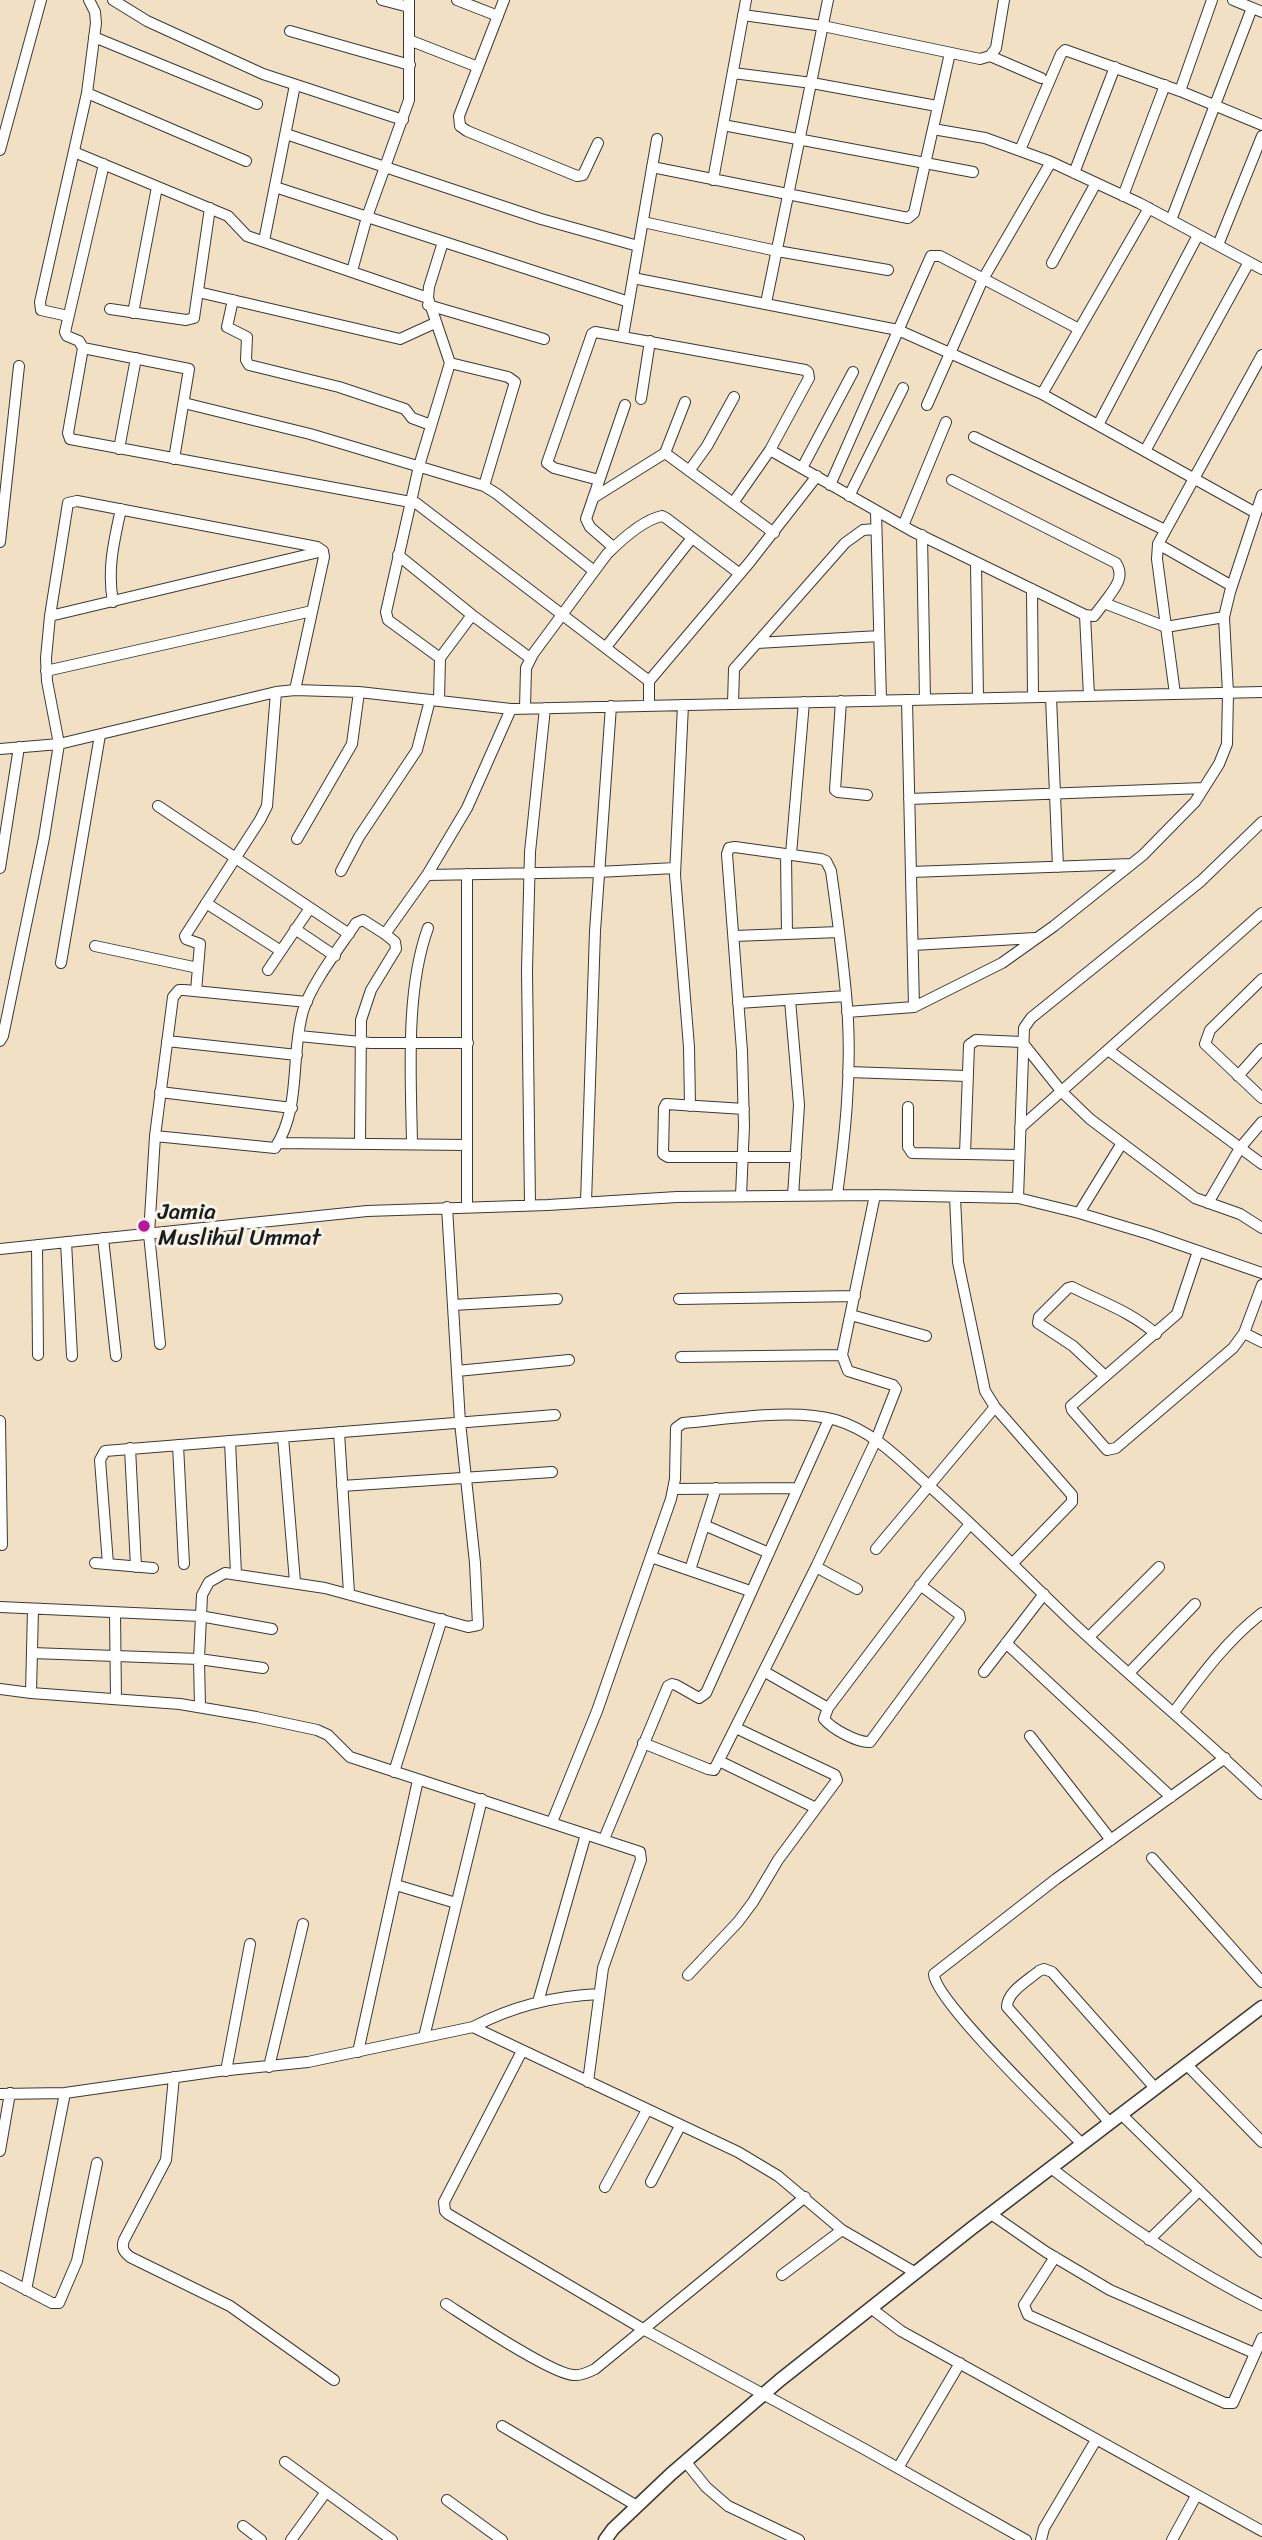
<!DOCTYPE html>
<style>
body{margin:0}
canvas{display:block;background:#f2e0c4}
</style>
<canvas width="1262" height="2540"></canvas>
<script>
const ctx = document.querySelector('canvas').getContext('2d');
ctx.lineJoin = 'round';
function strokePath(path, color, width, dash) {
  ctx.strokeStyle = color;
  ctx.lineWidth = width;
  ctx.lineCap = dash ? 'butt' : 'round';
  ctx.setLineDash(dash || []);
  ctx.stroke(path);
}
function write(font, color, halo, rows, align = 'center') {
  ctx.font = font + ' Sriracha,sans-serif';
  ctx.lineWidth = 6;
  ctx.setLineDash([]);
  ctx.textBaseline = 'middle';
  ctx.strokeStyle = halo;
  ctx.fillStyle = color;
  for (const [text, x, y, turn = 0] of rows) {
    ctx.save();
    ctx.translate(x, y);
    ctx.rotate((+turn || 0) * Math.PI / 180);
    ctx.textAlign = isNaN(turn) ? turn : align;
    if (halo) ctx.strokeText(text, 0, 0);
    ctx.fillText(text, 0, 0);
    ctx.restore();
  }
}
const minor = new Path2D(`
 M 113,0 L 147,21 L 263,74 L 403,120
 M 382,0 L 409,7
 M 457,0 L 498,16
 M 504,0 L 459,116 L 460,126 L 467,131 L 577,176 L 583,175 L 598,143
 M 1233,0 L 1262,12
 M 743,15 L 823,26 L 980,59 L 990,56 L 996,48 L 1004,0
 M 290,31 L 410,65
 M 94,37 L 257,104
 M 409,40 L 478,67
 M 990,56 L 1041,78
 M 733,73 L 812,83 L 937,106
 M 1180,91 L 1212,0
 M 87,93 L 246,161
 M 723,125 L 973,172
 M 933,129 L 985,138 L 1051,162 L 1139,203 L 1262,269
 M 286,134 L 541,219 L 638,246
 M 0,150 L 41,0
 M 1020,150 L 1061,54 L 1065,50 L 1180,91 L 1262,125
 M 74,152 L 228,216 L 247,236 L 428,298
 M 104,164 L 65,332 L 67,336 L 79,341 L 83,348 L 68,433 L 70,439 L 416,503 L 649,681
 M 652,167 L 908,218 L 914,213 L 950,53
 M 1074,173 L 1115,67
 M 713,180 L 746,0
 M 275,187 L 629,302
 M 1123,196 L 1165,85
 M 1171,220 L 1252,8
 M 643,222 L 777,251 L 888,270
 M 264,241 L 295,85
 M 1218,245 L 1262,136
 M 1052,263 L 1096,183
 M 352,271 L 367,217 L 409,100 L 409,0
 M 633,278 L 898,330 L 1042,394 L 1256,513
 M 198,292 L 400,339 L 435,323
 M 233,300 L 227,327 L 247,337 L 246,360 L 249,365 L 339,387 L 405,409 L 412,418 L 431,425
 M 766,303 L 828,0
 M 428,305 L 544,339
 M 110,309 L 186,320 L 194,318 L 210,208
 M 133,313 L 157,187
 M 68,316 L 41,310 L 40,302 L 87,93 L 96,23 L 95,12 L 89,0
 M 623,336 L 657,139
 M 83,348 L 189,369 L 174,459
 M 450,363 L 508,377 L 515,382 L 484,486
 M 1042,394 L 1149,208
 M 641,399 L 650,341
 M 184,403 L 310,434 L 484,486 L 497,494 L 594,571
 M 927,405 L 983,279 L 1051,162
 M 1098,425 L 1198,235
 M 974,437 L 1165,530
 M 119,449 L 136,358
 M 770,450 L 912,531 L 1085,615 L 1094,616 L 1104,603 L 1166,627 L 1224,617
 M 1145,451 L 1249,262
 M 665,453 L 685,402
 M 802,468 L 853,372
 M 689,471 L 707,446 L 734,397
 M 599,480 L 554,468 L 547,463 L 592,334 L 595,332 L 805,370 L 808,372 L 809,378 L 770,450 L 733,503
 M 952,480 L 1116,563 C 1126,578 1113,590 1104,603
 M 830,485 L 931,256 L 940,256 L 1079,329
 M 849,496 L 903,388
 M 593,498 L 665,453 L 774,533
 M 876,511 L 881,700
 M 903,526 L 946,422
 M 922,535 L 925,699
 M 0,542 L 19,366
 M 1158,544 L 1232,586
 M 613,547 L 590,527 L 586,519 L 625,405
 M 398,555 L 472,615 L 530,658
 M 976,562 L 978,698
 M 1032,589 L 1033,697
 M 113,602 C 107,569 114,541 121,509
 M 1085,615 L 1089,696
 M 50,616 L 323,551 L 324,557 L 295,690
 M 757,643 L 879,636
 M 606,647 L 692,538
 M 440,658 L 388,620 L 386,612 L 419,466 L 450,363 L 428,298 L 429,287 L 443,242
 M 46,671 L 312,611
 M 1175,694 L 1157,559 L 1158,544 L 1262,355
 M 1051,697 L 1058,867
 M 907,700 L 914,1007
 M 439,701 L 440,658 L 472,615
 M 841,701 L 835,790 L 838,792 L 867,795
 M 733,704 L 734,669 L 845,543 L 863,530 L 876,529
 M 649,705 L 649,681 L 749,563 L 817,476
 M 683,705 L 675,875 L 689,1047 L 690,1106
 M 525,708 L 526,668 L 533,654 L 607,554 C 621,540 643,520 662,516 L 666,518 L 740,574
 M 0,749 L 59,744 L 276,692 L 295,690 L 359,692 L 511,709 L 1262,692
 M 909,799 L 1204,788
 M 158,806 L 349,934
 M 297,839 L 352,744 L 359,692
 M 786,854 L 787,934
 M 791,854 L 804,702
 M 0,868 L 19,747
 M 341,871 L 359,837 L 417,750 L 430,700
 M 911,872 L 1131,864
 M 467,874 L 467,1206
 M 427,875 L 598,872 L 675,868
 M 206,903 L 281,951
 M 295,929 L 335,956
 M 734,936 L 839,932
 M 913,945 L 1035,938
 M 95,946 L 198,968
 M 61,963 L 100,735
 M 268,970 L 310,908
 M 1262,979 L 1210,1030 L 1205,1044 L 1262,1098
 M 196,991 L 200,944 L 186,939 L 185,936 L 260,820 L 267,806 L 276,692
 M 790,1000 L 799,1105 L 793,1196
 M 738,1003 L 846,996
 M 847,1012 L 914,1007 L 1002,963 L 1054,926 L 1143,855 L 1195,802 L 1219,764 L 1227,744 L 1228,693 L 1224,617 L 1230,592 L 1262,495
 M 299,1036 L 371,1043 L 468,1043
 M 0,1041 L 3,1036 L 44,838 L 59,744 L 47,681 L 46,658 L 50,616 L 68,503 L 77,501 L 317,547 L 323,551
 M 167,1041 L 297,1055
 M 1108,1050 L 1262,1164
 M 848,1072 L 967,1076
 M 1238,1076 L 1262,1049
 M 160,1092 L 292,1108
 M 908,1107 L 908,1147 L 912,1153 L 1019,1155
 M 744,1109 L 666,1104 L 664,1108 L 663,1154 L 668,1157 L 796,1157
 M 1020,1128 L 1262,913
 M 155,1136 L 275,1148 C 302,1106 290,1056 303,1011 C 311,984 340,947 356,923 L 363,920 L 385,934 L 427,875 L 467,808 L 511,709
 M 278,1143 L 467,1145
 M 360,1144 L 361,1020 L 371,990 L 396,949 L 395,942 L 385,934
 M 412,1144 C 411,1077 405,991 428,928
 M 965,1154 L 969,1045 L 976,1040 L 1022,1042 L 1062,1092 L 1090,1119 L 1195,1198 L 1240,1214 L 1262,1228
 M 741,1196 L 744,1126 L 742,1051 L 727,854 L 729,848 L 735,847 L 821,859 L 826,861 L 831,871 C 838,921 845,970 848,1020 C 851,1079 845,1137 837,1195
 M 955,1197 L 958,1262 L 985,1391 L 995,1407 L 1072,1495 L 1072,1502 L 1012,1564
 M 1018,1198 L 1024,1028 L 1031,1018 L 1201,881 L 1262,822
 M 586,1202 L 595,931 L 611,706
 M 1208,1203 L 1240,1148 L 1262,1122
 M 530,1205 L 527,970 L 530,852 L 545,708
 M 1079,1213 L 1122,1143
 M 103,1238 L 116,1356
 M 66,1242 L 72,1356
 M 37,1245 L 38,1355
 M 0,1249 L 367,1211 L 548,1205 L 677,1197 L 875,1195 L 1018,1198 L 1079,1213 L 1149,1234 L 1262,1273
 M 1198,1251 L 1177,1314 L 1071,1406 L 1072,1410 L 1107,1450 L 1116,1448 L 1233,1348 L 1244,1333 L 1262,1285
 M 679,1299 L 855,1296
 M 453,1305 L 557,1299
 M 851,1315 L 926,1336
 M 1244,1333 L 1262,1342
 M 160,1344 L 149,1234 L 155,1136 L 173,997 L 179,990 L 184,990 L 307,1002
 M 681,1357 L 842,1355
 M 457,1371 L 569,1360
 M 1105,1376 L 1073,1346 L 1038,1323 L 1039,1317 L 1068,1288 L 1072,1287 C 1101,1302 1130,1311 1156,1334
 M 0,1421 L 2,1545
 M 339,1432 L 349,1593
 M 283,1437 L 295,1582
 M 230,1441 L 236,1574
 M 178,1445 L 184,1564
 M 130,1448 L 136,1567
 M 342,1486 L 552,1472
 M 673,1489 L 797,1488
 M 704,1525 L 769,1553
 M 876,1549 L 995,1407
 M 651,1557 L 750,1591
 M 95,1563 L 153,1568
 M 108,1564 L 100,1460 L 105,1451 L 555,1415
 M 816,1567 L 857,1589
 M 690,1570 L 716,1488
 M 0,1607 L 200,1616 L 272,1629
 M 115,1613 L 116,1699
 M 1089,1637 L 1159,1567
 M 1006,1643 L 1171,1797
 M 32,1653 L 199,1659 L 263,1668
 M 765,1672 L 828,1708 L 824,1719 C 832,1729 858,1743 870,1742 L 960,1619 L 959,1614 L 920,1585
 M 984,1672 L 1044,1594
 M 1129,1673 L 1195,1604
 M 0,1689 L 31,1693 L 180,1704 L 256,1717 L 317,1730 L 328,1735 L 350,1757 L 640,1852 L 641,1860 L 603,1968 L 588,2082
 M 31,1693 L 33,1609
 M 200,1707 L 199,1659 L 202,1595 L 209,1582 L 225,1573 L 325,1588 L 468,1627 L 478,1625 L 475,1563 L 460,1422 L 447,1207
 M 828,1708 L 927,1577 L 970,1524
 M 1174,1712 C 1201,1676 1226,1641 1262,1613
 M 1030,1736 L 1111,1840
 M 643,1743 L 708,1769 L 714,1770 L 816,1567 L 876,1440 L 896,1389 L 893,1385 L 848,1371 L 842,1355 L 875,1195
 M 719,1761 L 816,1808
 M 394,1772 L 442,1619
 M 552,1822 L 597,1711 L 671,1499 L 675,1479 L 676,1428 L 683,1423 C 728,1419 793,1408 836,1420 C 873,1431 899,1459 927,1484 C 977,1528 1024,1576 1073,1623 C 1135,1681 1201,1735 1262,1794
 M 604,1839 L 668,1686 L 672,1684 L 676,1685 L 699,1698 L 706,1693 L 829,1419
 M 1152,1858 L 1262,1982
 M 396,1885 L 456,1903
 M 688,1975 L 738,1922 L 753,1902 L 778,1860 L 837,1780 L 835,1775 L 736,1728
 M 538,2002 L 586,1834
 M 473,2027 C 513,2006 553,1996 599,1994
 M 424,2037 L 482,1799
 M 522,2051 L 444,2202 L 445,2211 L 448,2214 L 643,2329 L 866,2450 L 1026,2540
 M 358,2052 L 418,1780
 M 1187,2065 L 1262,2142
 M 269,2067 L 303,1924
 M 226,2071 L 250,1944
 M 174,2077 L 166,2160 L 124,2240 C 121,2248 124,2252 130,2257 L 230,2306 L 334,2380
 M 0,2094 L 65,2093 L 219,2071 L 308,2062 L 473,2027 L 738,2152 L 778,2176 L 842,2230 L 916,2273
 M 1121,2114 L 1262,2252
 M 1110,2123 L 1007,2007 C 1007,1992 1027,1981 1039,1971 L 1044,1969 L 1052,1972 L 1155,2088
 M 1082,2144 C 1058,2119 934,2000 934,1974 L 1056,1879 L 1225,1758
 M 0,2151 L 10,2093
 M 1051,2168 C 1118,2220 1186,2267 1262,2305
 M 651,2182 L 680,2126
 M 605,2187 L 647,2110
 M 991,2214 L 1046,2252 L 1110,2290 L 1254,2353
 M 1149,2240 L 1199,2191
 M 1055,2257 L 1024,2305 L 1028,2315 L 1225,2403 L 1233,2403 L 1262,2338
 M 782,2275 L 842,2230
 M 0,2276 L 52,2303 L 59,2303 L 77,2261 L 97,2163
 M 26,2290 L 65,2093
 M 446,2304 C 468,2318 553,2375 574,2375 C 581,2376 589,2372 595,2369 L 805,2197
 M 872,2309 L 901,2331 L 1262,2531
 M 502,2426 L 637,2506
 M 685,2461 L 706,2487 L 728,2506 L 799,2540
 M 285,2462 L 392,2540
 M 898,2468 L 960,2363
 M 447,2500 L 502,2540
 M 243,2526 L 261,2540
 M 291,2540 L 326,2492
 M 1041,2540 L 1044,2528 L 1096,2440
 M 1172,2540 L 1196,2496`);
const tertiary = new Path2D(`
 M 605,2540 L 613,2529 L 671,2474 L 780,2380 L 972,2228 L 1262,2007`);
const markers = [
 [144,1226,7,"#b5179e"]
];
const poiNames = [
 ["Jamia",158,1213],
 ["Muslihul Ummat",158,1239]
];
strokePath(minor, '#3c3935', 12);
strokePath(tertiary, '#3c3935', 15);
strokePath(minor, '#fff', 10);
strokePath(tertiary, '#fff', 12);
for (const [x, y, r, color] of markers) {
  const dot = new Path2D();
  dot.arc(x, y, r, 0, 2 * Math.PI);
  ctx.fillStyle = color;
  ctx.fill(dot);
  strokePath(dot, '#f7f3e8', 2.5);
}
write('23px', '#1c1c1c', '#f7f3e8', poiNames, 'left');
</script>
